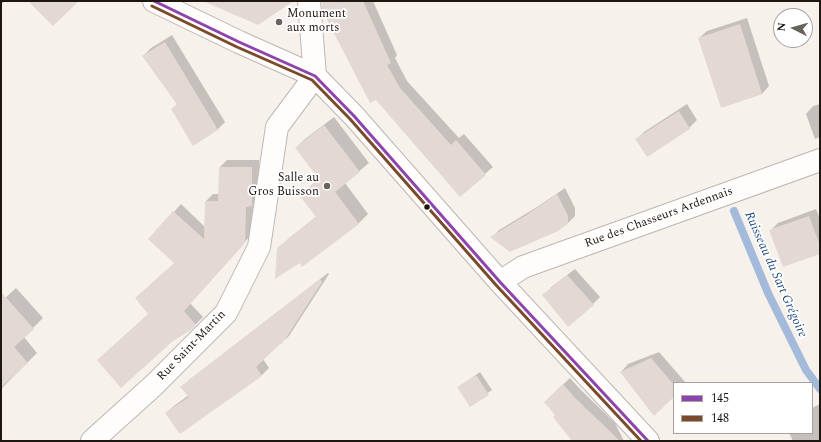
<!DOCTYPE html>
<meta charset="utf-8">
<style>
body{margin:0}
#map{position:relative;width:821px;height:442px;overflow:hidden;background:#f7f1ec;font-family:Spectral,serif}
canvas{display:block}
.frame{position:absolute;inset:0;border:2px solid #1d1611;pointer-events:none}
.legend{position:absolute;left:673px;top:382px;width:140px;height:52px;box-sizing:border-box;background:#fff;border:1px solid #a5a2a0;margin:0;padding:5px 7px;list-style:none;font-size:12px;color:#1d1611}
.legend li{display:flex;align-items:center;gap:8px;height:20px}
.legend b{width:20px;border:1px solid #a5a2a0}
.north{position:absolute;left:773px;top:8px;width:40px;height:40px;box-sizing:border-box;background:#fff;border:1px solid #a5a2a0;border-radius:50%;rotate:276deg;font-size:11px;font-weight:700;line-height:16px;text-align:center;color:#1d1611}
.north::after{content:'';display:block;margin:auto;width:14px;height:18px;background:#69635e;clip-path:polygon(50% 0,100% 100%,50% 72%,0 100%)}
</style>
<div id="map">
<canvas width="821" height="442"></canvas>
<div class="frame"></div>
<ul class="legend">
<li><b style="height:5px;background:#8e44ad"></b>145</li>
<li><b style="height:5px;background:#7a4b2a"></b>148</li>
</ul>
<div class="north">N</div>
</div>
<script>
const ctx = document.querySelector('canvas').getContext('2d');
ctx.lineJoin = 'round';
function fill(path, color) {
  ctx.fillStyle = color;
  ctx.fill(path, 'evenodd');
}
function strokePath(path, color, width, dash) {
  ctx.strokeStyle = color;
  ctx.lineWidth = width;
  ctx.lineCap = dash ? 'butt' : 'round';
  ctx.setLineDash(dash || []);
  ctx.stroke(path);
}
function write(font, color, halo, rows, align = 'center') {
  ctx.font = font + ' Spectral,serif';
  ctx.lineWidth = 3.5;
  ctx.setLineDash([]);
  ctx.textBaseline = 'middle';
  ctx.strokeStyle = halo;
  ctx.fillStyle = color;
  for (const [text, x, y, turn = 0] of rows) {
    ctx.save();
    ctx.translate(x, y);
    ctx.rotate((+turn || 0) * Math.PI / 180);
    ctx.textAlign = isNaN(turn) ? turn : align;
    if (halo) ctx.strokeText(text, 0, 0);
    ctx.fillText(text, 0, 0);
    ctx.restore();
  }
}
const shadow = new Path2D(`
 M 1,1 L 5,1 L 1,5 Z
 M 324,1 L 373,1 L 397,55 L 395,58 L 407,81 L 459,138 L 464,134 L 493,167 L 460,195 Z
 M 747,18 L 769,86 L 762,94 L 722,107 L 699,38 L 707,31 Z
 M 172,35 L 225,122 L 217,130 L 177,104 L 143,56 L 151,48 Z
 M 687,104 L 697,120 L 689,128 L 647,156 L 637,139 L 644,132 Z
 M 820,104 L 820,137 L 815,139 L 806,114 L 813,106 Z
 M 334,117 L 369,163 L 345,183 L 368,214 L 359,223 L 302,265 L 300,262 L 278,249 L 288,239 L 317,216 L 301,195 L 319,178 L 296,148 L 305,139 Z
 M 227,160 L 259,160 L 259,198 L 253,204 L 252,234 L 190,303 L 203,317 L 191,329 L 149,313 L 136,298 L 175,263 L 174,212 L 181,204 L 205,227 L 206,201 L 213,194 L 219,194 L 220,167 Z
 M 565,188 L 575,208 L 575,216 L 568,223 L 492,237 L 499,230 L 537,207 Z
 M 816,209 L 820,219 L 820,252 L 771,230 L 778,223 Z
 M 575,269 L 600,297 L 593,304 L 550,288 Z
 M 328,273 L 329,274 L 289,336 L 263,359 L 269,368 L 262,375 L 166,413 L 174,406 L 189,395 L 182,387 L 189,380 Z
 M 16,288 L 43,318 L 24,337 L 37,353 L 1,389 L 1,302 Z
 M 659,352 L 686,383 L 674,383 L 674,395 L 621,372 L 628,364 Z
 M 480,372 L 492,390 L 470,406 L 458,387 Z
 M 570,378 L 581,390 L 615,423 L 624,441 L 572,441 L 557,415 L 552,395 Z
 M 820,404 L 820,441 L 793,441 L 789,433 L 812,433 L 812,408 Z`);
const stream = new Path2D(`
 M 734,211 L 768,293 L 806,370 L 820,389`);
const building = new Path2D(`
 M 28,1 L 79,1 L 53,26 Z
 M 203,1 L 294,1 L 258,25 Z
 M 322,1 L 363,1 L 391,63 L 387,65 L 400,88 L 451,145 L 456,140 L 486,175 L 460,197 L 376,100 L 370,103 L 322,10 Z
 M 740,24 L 762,94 L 721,108 L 698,38 Z
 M 165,42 L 218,130 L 193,146 L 171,109 L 177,104 L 142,56 Z
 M 679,111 L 690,129 L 647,157 L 635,139 Z
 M 324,125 L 360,172 L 335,192 L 359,224 L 302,267 L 300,263 L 275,279 L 277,248 L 316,217 L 299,195 L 319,179 L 295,148 Z
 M 219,167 L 252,167 L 252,206 L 246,207 L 245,243 L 184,311 L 196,325 L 191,330 L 173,341 L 121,388 L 97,360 L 148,314 L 135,298 L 174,263 L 148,239 L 173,211 L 204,239 L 205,201 L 218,201 Z
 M 557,194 L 568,216 L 568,224 L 558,231 L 510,252 L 490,237 L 528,214 Z
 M 809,216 L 820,246 L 820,254 L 783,267 L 769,230 Z
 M 567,275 L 594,305 L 568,327 L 542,295 Z
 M 320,279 L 322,282 L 282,344 L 280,344 L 256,367 L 262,376 L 180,434 L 165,413 L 189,397 L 180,387 Z
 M 1,292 L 34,329 L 14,347 L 28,363 L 1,387 Z
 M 651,358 L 674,385 L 674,397 L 654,416 L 620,372 Z
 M 476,375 L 489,395 L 470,407 L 457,387 Z
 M 563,384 L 574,397 L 620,441 L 572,441 L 553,417 L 555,415 L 544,402 Z`);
const minor = new Path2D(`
 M 154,1 L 239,42 L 315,76 L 354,116 L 500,282 L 648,441
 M 309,1 L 315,76
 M 500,282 L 523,267 L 820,160
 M 92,441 L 154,385 L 226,313 L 259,247 L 277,127 L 315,76`);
const bus1 = new Path2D(`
 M 154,1 L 239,42 L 315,76 L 354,116 L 500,282 L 648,441`);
const bus2 = new Path2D(`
 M 152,6 L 237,47 L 312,80 L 350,119 L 496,285 L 641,441`);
const markers = [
 [279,22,4,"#69635e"],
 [327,186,4,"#69635e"],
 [427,207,3.5,"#1d1611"]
];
const poiNames = [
 ["Monument",287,15],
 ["aux morts",287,29],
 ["Salle au",319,179,"right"],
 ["Gros Buisson",319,193,"right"]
];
const streetNames = [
 ["Rue des Chasseurs Ardennais",659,218,-20],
 ["Rue Saint-Martin",192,346,-46]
];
const waterNames = [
 ["Ruisseau du Sart Grégoire",775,275,66]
];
fill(shadow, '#0003');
strokePath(stream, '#a4bada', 8);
fill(building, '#e4d8d5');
strokePath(minor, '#bdb7b2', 24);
strokePath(minor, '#fefdfc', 22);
strokePath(bus1, '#8e44ad', 3);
strokePath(bus2, '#7a4b2a', 3);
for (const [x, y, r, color] of markers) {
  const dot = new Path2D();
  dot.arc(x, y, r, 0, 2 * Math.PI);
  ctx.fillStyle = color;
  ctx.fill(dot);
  strokePath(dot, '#fff', 1.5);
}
write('12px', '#1d1611', '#fff', poiNames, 'left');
write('12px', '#1d1611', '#fff', streetNames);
write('italic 13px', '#1d4883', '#fff', waterNames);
</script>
